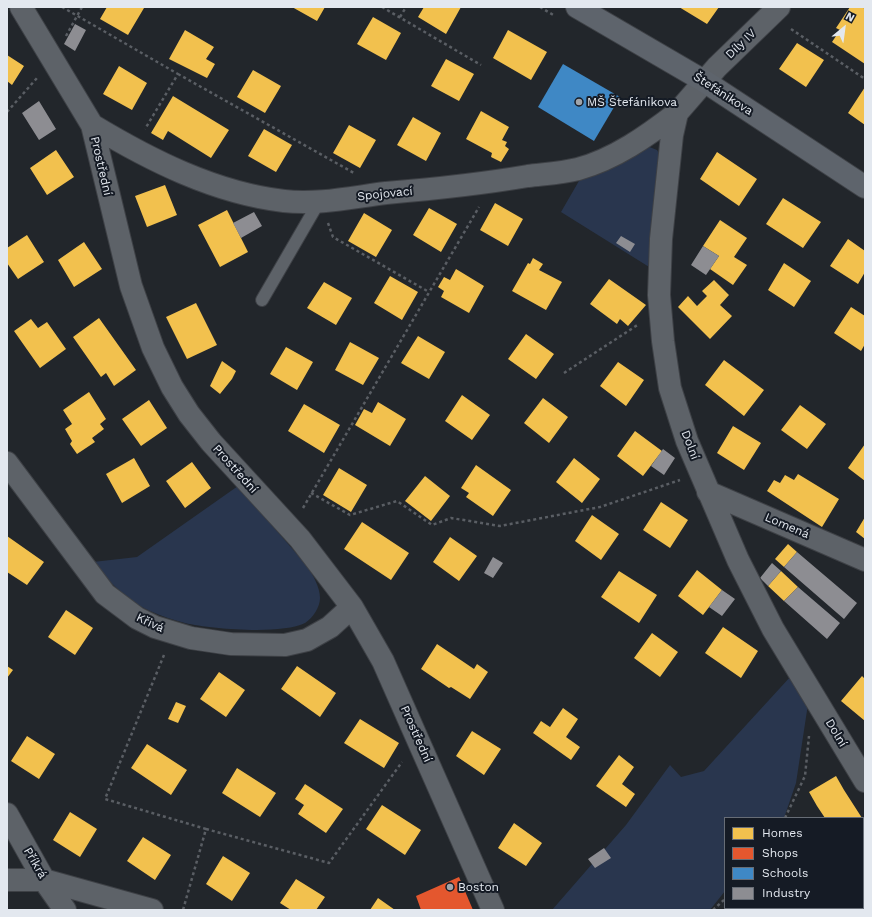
<!DOCTYPE html>
<meta charset="utf-8">
<style>
body{margin:0}
#map{position:relative;width:872px;height:917px;overflow:hidden;background:#22262b;font-family:"Work Sans",sans-serif}
canvas{display:block}
.frame{position:absolute;inset:0;border:8px solid #e3e8ef;pointer-events:none}
.legend{position:absolute;left:724px;top:817px;width:140px;height:92px;box-sizing:border-box;background:#151b25;border:1px solid #676d76;margin:0;padding:5px 7px;list-style:none;font-size:12px;color:#e3e8ef}
.legend li{display:flex;align-items:center;gap:8px;height:20px}
.legend b{width:20px;border:1px solid #676d76}
.north{position:absolute;left:824px;top:8px;width:40px;height:40px;-webkit-text-stroke:3px #151b25;paint-order:stroke;rotate:29deg;font-size:11px;font-weight:700;line-height:16px;text-align:center;color:#e3e8ef}
.north::after{content:'';display:block;margin:auto;width:14px;height:18px;background:#e3e8ef;clip-path:polygon(50% 0,100% 100%,50% 72%,0 100%)}
</style>
<div id="map">
<canvas width="872" height="917"></canvas>
<div class="frame"></div>
<ul class="legend">
<li><b style="height:11px;background:#f2c14e"></b>Homes</li>
<li><b style="height:11px;background:#e4572e"></b>Shops</li>
<li><b style="height:11px;background:#3f88c5"></b>Schools</li>
<li><b style="height:11px;background:#8d8d92"></b>Industry</li>
</ul>
<div class="north">N</div>
</div>
<script>
const ctx = document.querySelector('canvas').getContext('2d');
ctx.lineJoin = 'round';
function fill(path, color) {
  ctx.fillStyle = color;
  ctx.fill(path, 'evenodd');
}
function strokePath(path, color, width, dash) {
  ctx.strokeStyle = color;
  ctx.lineWidth = width;
  ctx.lineCap = dash ? 'butt' : 'round';
  ctx.setLineDash(dash || []);
  ctx.stroke(path);
}
function write(font, color, halo, rows, align = 'center') {
  ctx.font = font + ' "Work Sans",sans-serif';
  ctx.lineWidth = 4;
  ctx.setLineDash([]);
  ctx.textBaseline = 'middle';
  ctx.strokeStyle = halo;
  ctx.fillStyle = color;
  for (const [text, x, y, turn = 0] of rows) {
    ctx.save();
    ctx.translate(x, y);
    ctx.rotate((+turn || 0) * Math.PI / 180);
    ctx.textAlign = isNaN(turn) ? turn : align;
    if (halo) ctx.strokeText(text, 0, 0);
    ctx.fillText(text, 0, 0);
    ctx.restore();
  }
}
const green = new Path2D(`
 M 647,146 L 657,150 L 662,158 L 654,270 L 561,212 L 583,174 Z
 M 238,486 L 308,567 C 313,576 320,587 320,598 C 320,607 313,618 305,623 C 281,635 211,629 185,623 C 173,620 161,616 150,611 C 126,601 110,582 93,562 L 137,557 Z
 M 791,676 L 808,704 L 796,783 L 784,818 L 725,818 L 725,891 L 710,910 L 552,910 L 626,825 L 670,765 L 681,777 L 704,771 Z`);
const homes = new Path2D(`
 M 107,7 L 143,7 L 144,8 L 128,35 L 100,19 Z
 M 292,7 L 325,7 L 317,21 Z
 M 424,7 L 461,7 L 446,34 L 418,17 Z
 M 679,7 L 719,7 L 707,24 Z
 M 850,7 L 862,7 L 865,9 L 865,64 L 832,42 L 840,30 L 836,28 Z
 M 373,17 L 401,33 L 386,60 L 357,44 Z
 M 185,30 L 214,47 L 206,59 L 215,64 L 207,78 L 169,59 Z
 M 508,30 L 547,52 L 531,80 L 493,58 Z
 M 797,43 L 824,60 L 806,87 L 779,69 Z
 M 7,55 L 24,66 L 12,85 L 7,81 Z
 M 446,59 L 474,74 L 459,101 L 431,86 Z
 M 119,66 L 147,83 L 132,110 L 103,94 Z
 M 253,70 L 281,86 L 265,113 L 237,97 Z
 M 865,87 L 865,125 L 848,113 Z
 M 173,96 L 229,130 L 211,158 L 168,131 L 163,140 L 151,133 Z
 M 481,111 L 509,127 L 502,140 L 507,142 L 505,146 L 509,149 L 501,162 L 491,157 L 492,153 L 466,139 Z
 M 413,117 L 441,133 L 426,161 L 397,145 Z
 M 349,125 L 376,140 L 360,168 L 333,153 Z
 M 264,129 L 292,145 L 276,172 L 248,156 Z
 M 56,150 L 74,177 L 47,195 L 30,168 Z
 M 717,152 L 757,179 L 739,206 L 700,179 Z
 M 165,185 L 177,215 L 147,227 L 135,196 Z
 M 783,198 L 821,222 L 803,248 L 766,224 Z
 M 495,203 L 523,219 L 508,246 L 480,230 Z
 M 429,208 L 457,224 L 441,252 L 413,235 Z
 M 227,210 L 248,252 L 220,267 L 198,225 Z
 M 364,213 L 392,230 L 376,257 L 348,241 Z
 M 720,220 L 747,238 L 734,257 L 747,265 L 733,285 L 710,269 L 719,256 L 703,246 Z
 M 27,235 L 44,262 L 18,279 L 7,263 L 7,248 Z
 M 848,239 L 865,251 L 865,272 L 858,284 L 830,266 Z
 M 84,242 L 102,269 L 74,287 L 58,260 Z
 M 533,258 L 543,264 L 539,270 L 562,282 L 546,310 L 512,291 L 528,263 L 530,264 Z
 M 784,263 L 811,281 L 794,307 L 768,290 Z
 M 456,269 L 484,286 L 469,313 L 441,297 L 444,291 L 438,287 L 444,277 L 450,280 Z
 M 390,276 L 418,292 L 402,320 L 374,303 Z
 M 609,279 L 646,305 L 628,326 L 620,319 L 617,324 L 590,304 Z
 M 714,280 L 729,295 L 720,305 L 732,316 L 710,339 L 678,307 L 688,296 L 697,306 L 707,296 L 702,291 Z
 M 324,282 L 352,298 L 336,325 L 307,308 Z
 M 196,303 L 217,345 L 187,359 L 166,317 Z
 M 851,307 L 865,316 L 865,344 L 861,351 L 834,333 Z
 M 99,318 L 136,370 L 114,386 L 106,373 L 101,377 L 73,337 Z
 M 31,319 L 38,328 L 47,322 L 66,349 L 40,368 L 14,331 Z
 M 526,334 L 554,354 L 536,379 L 508,359 Z
 M 418,336 L 445,352 L 429,379 L 401,363 Z
 M 350,342 L 379,358 L 363,385 L 335,370 Z
 M 286,347 L 313,362 L 297,390 L 270,374 Z
 M 724,360 L 764,390 L 744,416 L 705,385 Z
 M 222,361 L 236,371 L 232,379 L 220,394 L 210,386 Z
 M 618,362 L 644,380 L 626,406 L 600,386 Z
 M 89,392 L 106,419 L 100,424 L 104,429 L 92,438 L 95,442 L 77,454 L 70,444 L 72,441 L 65,429 L 72,424 L 63,410 Z
 M 462,395 L 490,415 L 472,440 L 445,421 Z
 M 543,398 L 568,417 L 549,443 L 524,423 Z
 M 149,400 L 167,428 L 141,446 L 122,419 Z
 M 378,402 L 406,419 L 390,446 L 355,425 L 364,409 L 372,413 Z
 M 304,404 L 340,425 L 324,453 L 288,431 Z
 M 800,405 L 826,424 L 807,449 L 781,430 Z
 M 733,426 L 761,443 L 744,470 L 717,453 Z
 M 635,431 L 662,451 L 643,476 L 617,456 Z
 M 865,444 L 865,481 L 848,468 Z
 M 134,458 L 150,486 L 122,503 L 106,474 Z
 M 574,458 L 600,479 L 582,503 L 556,482 Z
 M 192,462 L 211,488 L 185,508 L 166,481 Z
 M 476,465 L 511,490 L 493,516 L 466,497 L 469,493 L 461,488 Z
 M 339,468 L 367,485 L 351,512 L 323,495 Z
 M 798,474 L 839,499 L 822,527 L 767,491 L 774,480 L 780,483 L 785,475 L 794,480 Z
 M 425,476 L 450,496 L 431,521 L 405,501 Z
 M 661,502 L 688,520 L 670,548 L 643,530 Z
 M 592,515 L 619,534 L 601,560 L 575,541 Z
 M 865,517 L 865,539 L 856,532 Z
 M 362,522 L 409,553 L 391,580 L 344,549 Z
 M 7,536 L 44,562 L 27,585 L 7,572 Z
 M 450,537 L 477,556 L 459,581 L 433,562 Z
 M 788,544 L 797,552 L 784,567 L 775,559 Z
 M 697,570 L 722,590 L 703,615 L 678,596 Z
 M 619,571 L 657,595 L 639,623 L 601,597 Z
 M 781,571 L 798,587 L 784,601 L 768,586 Z
 M 66,610 L 93,628 L 75,655 L 48,637 Z
 M 723,627 L 758,651 L 741,678 L 705,653 Z
 M 652,633 L 678,652 L 660,677 L 634,658 Z
 M 437,644 L 474,669 L 477,664 L 488,672 L 470,699 L 451,687 L 449,688 L 421,669 Z
 M 7,666 L 13,670 L 7,678 Z
 M 297,666 L 336,693 L 320,717 L 281,689 Z
 M 219,672 L 245,690 L 226,717 L 200,699 Z
 M 862,676 L 865,679 L 865,721 L 841,701 Z
 M 176,702 L 186,706 L 178,723 L 168,719 Z
 M 563,708 L 578,719 L 566,737 L 580,747 L 571,760 L 533,733 L 541,721 L 550,727 Z
 M 360,719 L 399,743 L 384,768 L 344,743 Z
 M 472,731 L 501,749 L 484,775 L 456,756 Z
 M 27,736 L 55,754 L 39,779 L 11,761 Z
 M 147,744 L 187,770 L 171,795 L 131,768 Z
 M 619,755 L 634,767 L 622,784 L 635,794 L 626,807 L 596,786 Z
 M 237,768 L 276,793 L 260,817 L 222,793 Z
 M 836,776 L 844,790 L 862,818 L 825,818 L 817,806 L 809,792 Z
 M 305,784 L 343,809 L 326,833 L 298,814 L 304,805 L 295,799 Z
 M 382,805 L 421,830 L 405,855 L 366,829 Z
 M 70,812 L 97,829 L 80,857 L 53,840 Z
 M 514,823 L 542,843 L 526,866 L 498,848 Z
 M 143,837 L 171,855 L 155,880 L 127,861 Z
 M 865,851 L 865,884 L 863,881 L 863,852 Z
 M 223,856 L 250,873 L 232,901 L 206,884 Z
 M 296,879 L 325,897 L 316,910 L 291,910 L 280,903 Z
 M 378,898 L 395,910 L 370,910 Z`);
const shops = new Path2D(`
 M 459,877 L 473,910 L 421,910 L 416,896 Z`);
const schools = new Path2D(`
 M 563,64 L 620,97 L 594,141 L 538,107 Z`);
const industry = new Path2D(`
 M 75,24 L 86,30 L 75,51 L 64,44 Z
 M 39,101 L 56,129 L 39,140 L 22,113 Z
 M 254,212 L 262,226 L 241,238 L 233,223 Z
 M 621,236 L 635,244 L 630,252 L 616,243 Z
 M 703,246 L 719,256 L 706,275 L 691,265 Z
 M 663,449 L 675,458 L 664,475 L 651,466 Z
 M 797,552 L 857,603 L 844,619 L 784,567 Z
 M 493,557 L 503,563 L 493,578 L 484,573 Z
 M 772,563 L 781,571 L 768,586 L 760,578 Z
 M 798,587 L 840,623 L 827,639 L 784,601 Z
 M 722,590 L 735,599 L 722,616 L 709,607 Z
 M 604,848 L 611,858 L 595,868 L 588,859 Z`);
const path = new Path2D(`
 M 62,7 L 178,74 L 145,129
 M 382,7 L 481,65
 M 540,7 L 555,16
 M 400,17 L 406,7
 M 791,29 L 865,79
 M 66,36 L 82,7
 M 178,74 L 354,173
 M 7,112 L 37,78
 M 328,223 L 333,237 L 429,292
 M 564,373 L 639,324
 M 311,493 L 350,515 L 397,501 L 432,525 L 451,518 L 500,526 L 600,507 L 680,480
 M 303,508 L 479,207
 M 164,655 L 105,799 L 206,829 L 183,910
 M 785,818 L 805,776 L 809,736
 M 206,829 L 329,863 L 402,762
 M 713,910 L 725,899`);
const lane = new Path2D(`
 M 262,300 L 320,200`);
const street = new Path2D(`
 M 21,7 L 92,125 L 131,286 L 153,348 L 172,387 L 189,414 L 211,442 L 300,539 L 352,607 L 383,661 L 493,910
 M 779,7 L 717,67 L 677,113 L 672,135 L 661,239 L 659,295 L 663,341 L 670,388 L 687,441 L 738,560 L 773,629 L 865,781
 M 92,125 C 150,160 215,193 284,201 C 317,205 353,197 386,193 C 434,189 481,184 528,176 C 544,174 562,173 578,169 C 615,159 647,136 677,113
 M 7,463 L 105,594 L 137,618 L 155,627 L 191,638 L 231,644 L 285,645 L 307,640 L 330,627 L 352,607
 M 708,492 L 865,560
 M 7,814 L 44,880 L 65,910
 M 7,880 L 44,880 L 152,910`);
const secondary = new Path2D(`
 M 577,7 L 704,81 L 865,187`);
const markers = [
 [579,102,4,"#9fa4aa"],
 [450,887,4,"#9fa4aa"]
];
const streetNames = [
 ["Díly IV",741,44,-44],
 ["Štefánikova",723,94,33],
 ["Prostřední",101,166,77],
 ["Spojovací",385,194,-6],
 ["Dolní",690,445,69],
 ["Prostřední",235,469,48],
 ["Lomená",787,526,23],
 ["Křivá",150,623,25],
 ["Dolní",836,733,59],
 ["Prostřední",416,734,66],
 ["Příkrá",35,863,60]
];
const poiNames = [
 ["MŠ Štefánikova",587,102],
 ["Boston",458,887]
];
fill(green, '#29364e');
fill(homes, '#f2c14e');
fill(shops, '#e4572e');
fill(schools, '#3f88c5');
fill(industry, '#8d8d92');
strokePath(lane, '#3e4146', 14);
strokePath(street, '#3e4146', 24);
strokePath(secondary, '#3e4146', 24);
strokePath(path, '#5a5e64', 2.5, [3, 3]);
strokePath(lane, '#5d6268', 12);
strokePath(street, '#5d6268', 22);
strokePath(secondary, '#5e646c', 22);
for (const [x, y, r, color] of markers) {
  const dot = new Path2D();
  dot.arc(x, y, r, 0, 2 * Math.PI);
  ctx.fillStyle = color;
  ctx.fill(dot);
  strokePath(dot, '#151b25', 1.5);
}
write('12px', '#e3e8ef', '#151b25', streetNames);
write('12px', '#e3e8ef', '#151b25', poiNames, 'left');
</script>
